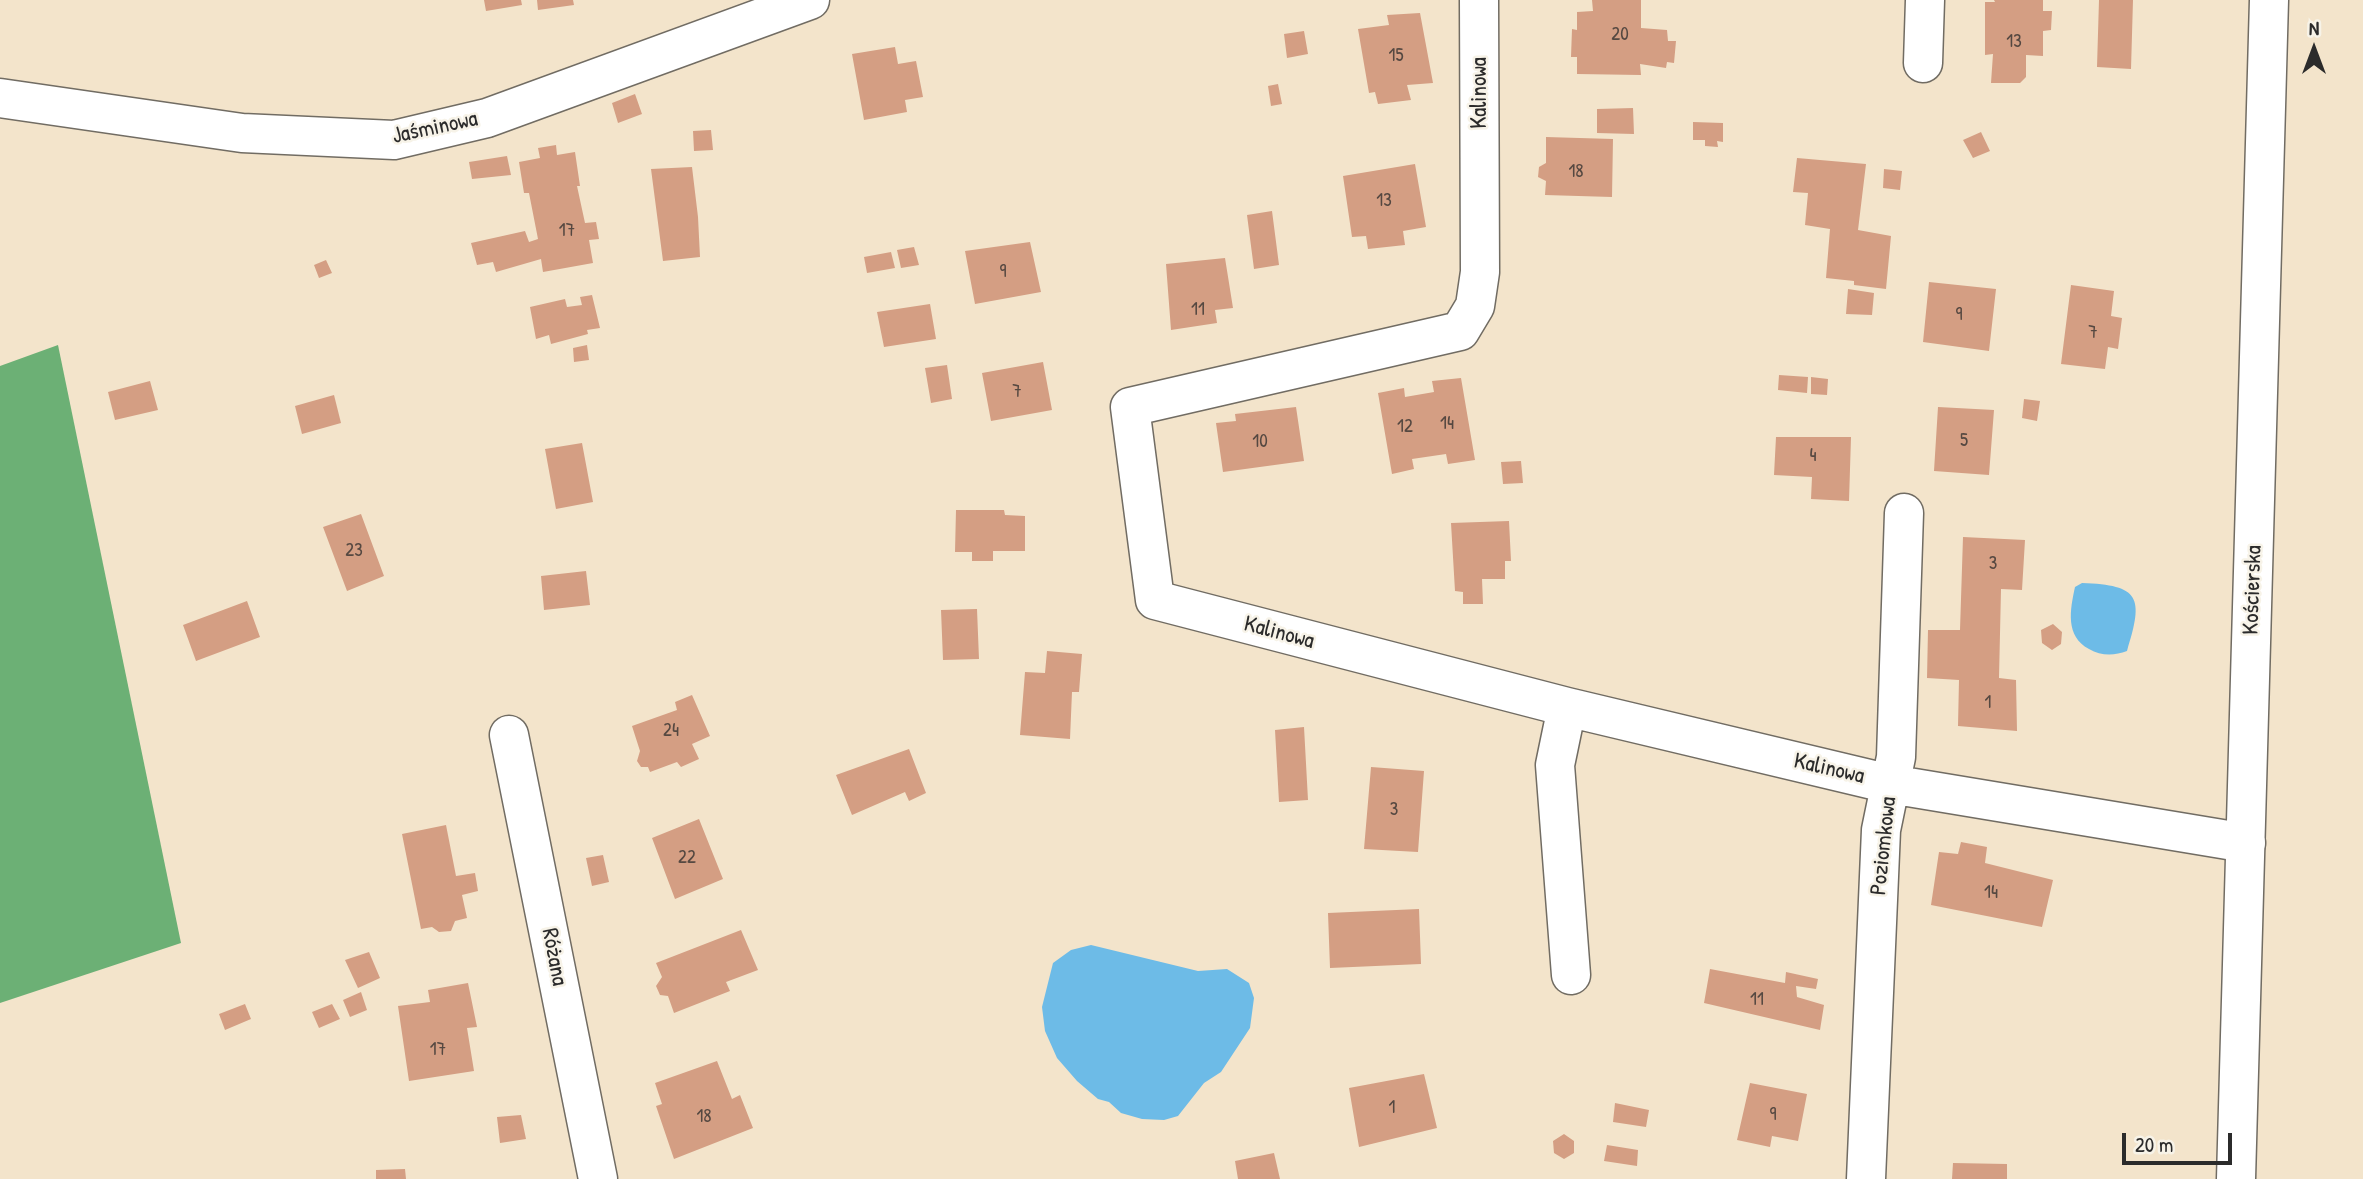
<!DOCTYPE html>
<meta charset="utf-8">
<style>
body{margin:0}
#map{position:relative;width:2363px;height:1179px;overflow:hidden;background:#f3e4cb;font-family:"Patrick Hand",sans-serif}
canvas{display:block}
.north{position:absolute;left:2279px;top:14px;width:70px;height:70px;-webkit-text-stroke:5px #f7f3e8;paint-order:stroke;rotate:0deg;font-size:19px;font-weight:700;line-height:28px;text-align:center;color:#2b2b2b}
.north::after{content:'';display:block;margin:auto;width:24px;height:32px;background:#2b2b2b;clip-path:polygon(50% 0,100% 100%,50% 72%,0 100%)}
.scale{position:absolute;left:2122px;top:1133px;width:110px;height:32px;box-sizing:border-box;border:4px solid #2b2b2b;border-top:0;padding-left:9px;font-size:21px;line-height:24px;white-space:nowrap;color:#2b2b2b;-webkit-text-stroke:5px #f7f3e8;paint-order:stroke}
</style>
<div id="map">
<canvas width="2363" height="1179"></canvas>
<div class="north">N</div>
<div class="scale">20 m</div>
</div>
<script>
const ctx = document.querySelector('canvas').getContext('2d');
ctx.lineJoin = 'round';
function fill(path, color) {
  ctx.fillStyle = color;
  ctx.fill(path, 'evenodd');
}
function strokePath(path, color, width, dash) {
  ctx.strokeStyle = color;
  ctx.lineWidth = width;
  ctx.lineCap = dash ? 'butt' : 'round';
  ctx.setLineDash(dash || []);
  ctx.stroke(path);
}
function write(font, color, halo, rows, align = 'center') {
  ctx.font = font + ' "Patrick Hand",sans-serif';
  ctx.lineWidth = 5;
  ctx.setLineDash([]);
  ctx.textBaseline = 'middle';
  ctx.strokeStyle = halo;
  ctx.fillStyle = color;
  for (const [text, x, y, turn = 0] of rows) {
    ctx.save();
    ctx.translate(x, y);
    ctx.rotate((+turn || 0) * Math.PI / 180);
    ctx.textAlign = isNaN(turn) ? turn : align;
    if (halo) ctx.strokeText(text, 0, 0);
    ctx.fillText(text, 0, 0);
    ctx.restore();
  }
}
const forest = new Path2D(`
 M 58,345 L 181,943 L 0,1003 L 0,366 Z`);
const water = new Path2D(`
 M 2082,583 C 2140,585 2144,597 2127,651 C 2114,656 2101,656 2089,649 C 2065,636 2070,610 2075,587 Z
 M 1091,945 L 1198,971 L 1227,969 L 1249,983 L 1254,998 L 1250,1028 L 1221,1072 L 1204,1083 L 1178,1116 L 1164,1120 L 1142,1119 L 1121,1113 L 1109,1102 L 1098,1099 L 1077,1081 L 1057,1058 L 1045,1031 L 1042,1007 L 1053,963 L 1071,950 Z`);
const building = new Path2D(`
 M 484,0 L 521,0 L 522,5 L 486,11 Z
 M 537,0 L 573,0 L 574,5 L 538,10 Z
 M 1592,0 L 1641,0 L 1641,28 L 1667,30 L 1668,41 L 1676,41 L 1674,63 L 1667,62 L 1666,68 L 1640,64 L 1641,75 L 1577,74 L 1577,57 L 1571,57 L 1572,29 L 1577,30 L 1577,12 L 1593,11 Z
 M 1994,0 L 2043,0 L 2043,11 L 2052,11 L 2051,30 L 2043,31 L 2043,56 L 2026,55 L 2026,77 L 2020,83 L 1991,83 L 1993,54 L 1985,55 L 1985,2 L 1995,2 Z
 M 2099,0 L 2133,0 L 2131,69 L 2097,67 Z
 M 1420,13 L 1433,83 L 1407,85 L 1411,100 L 1378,104 L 1375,92 L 1369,93 L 1358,29 L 1389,25 L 1387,15 Z
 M 1304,31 L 1308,54 L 1287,58 L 1284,34 Z
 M 895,47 L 898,64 L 916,61 L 923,97 L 905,100 L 907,112 L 864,120 L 852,54 Z
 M 1278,84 L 1282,104 L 1271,106 L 1268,86 Z
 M 635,94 L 642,114 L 618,123 L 612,103 Z
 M 1633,108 L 1634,134 L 1597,133 L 1597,109 Z
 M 1693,122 L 1723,123 L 1723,142 L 1717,141 L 1718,147 L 1705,146 L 1705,140 L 1693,140 Z
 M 711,130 L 713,150 L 694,151 L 693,131 Z
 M 1981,132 L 1990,151 L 1973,158 L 1963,140 Z
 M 1546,137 L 1613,139 L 1612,197 L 1545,195 L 1546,181 L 1538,177 L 1539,167 L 1546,163 Z
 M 556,145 L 557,155 L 575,152 L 580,186 L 577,186 L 585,223 L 596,222 L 599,239 L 589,240 L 593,263 L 543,272 L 541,259 L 496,272 L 493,262 L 477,265 L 471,243 L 525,231 L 529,242 L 538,239 L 529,193 L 524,193 L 519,162 L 540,158 L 538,148 Z
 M 507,156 L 511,175 L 472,179 L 469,162 Z
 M 1797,158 L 1866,164 L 1858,230 L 1891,236 L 1886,289 L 1854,285 L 1854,281 L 1826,278 L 1830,229 L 1805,225 L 1808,193 L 1793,192 Z
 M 1415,164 L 1426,227 L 1403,231 L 1405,245 L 1368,249 L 1366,236 L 1352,237 L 1343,176 Z
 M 692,167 L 698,217 L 700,257 L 663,261 L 651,169 Z
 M 1884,169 L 1902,171 L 1900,190 L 1883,188 Z
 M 1272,211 L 1279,265 L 1254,269 L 1247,215 Z
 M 1030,242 L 1041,292 L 975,304 L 965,251 Z
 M 914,247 L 919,265 L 901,268 L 897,250 Z
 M 891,252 L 895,268 L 867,273 L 864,257 Z
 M 1225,258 L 1233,308 L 1215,310 L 1217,323 L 1171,330 L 1166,264 Z
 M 326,260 L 332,273 L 319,278 L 314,265 Z
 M 1929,282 L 1996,289 L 1989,351 L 1923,342 Z
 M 2071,285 L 2114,291 L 2111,316 L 2122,318 L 2118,349 L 2108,347 L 2105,369 L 2061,364 Z
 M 1848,289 L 1874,293 L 1872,315 L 1846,314 Z
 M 592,295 L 600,328 L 587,330 L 588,334 L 551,344 L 549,335 L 536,339 L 530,307 L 565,299 L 567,307 L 582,305 L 580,297 Z
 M 930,304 L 936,339 L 884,347 L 877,312 Z
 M 587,345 L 589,360 L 574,362 L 573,348 Z
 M 1043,362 L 1052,410 L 991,421 L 982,373 Z
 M 947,365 L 952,399 L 931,403 L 925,368 Z
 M 1779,375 L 1808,377 L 1807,393 L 1778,390 Z
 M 1811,377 L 1828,379 L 1827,395 L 1811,394 Z
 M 1461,378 L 1475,460 L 1448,464 L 1446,454 L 1412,459 L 1414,469 L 1392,474 L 1378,393 L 1404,388 L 1405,397 L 1434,392 L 1432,381 Z
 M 150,381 L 158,410 L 115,420 L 108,392 Z
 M 334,395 L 341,423 L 302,434 L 295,406 Z
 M 2024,399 L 2040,401 L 2037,421 L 2022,418 Z
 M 1296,407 L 1304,461 L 1223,472 L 1216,423 L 1236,421 L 1235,414 Z
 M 1938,407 L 1994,410 L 1989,475 L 1934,471 Z
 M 1776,437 L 1851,437 L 1849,501 L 1811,499 L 1812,477 L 1774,475 Z
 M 582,443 L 593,502 L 556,509 L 545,449 Z
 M 1521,461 L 1523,483 L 1503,484 L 1501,462 Z
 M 956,510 L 1004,510 L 1005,515 L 1025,516 L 1025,551 L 993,551 L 993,561 L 972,561 L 972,552 L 955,552 Z
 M 361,514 L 384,576 L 347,591 L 323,527 Z
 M 1509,521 L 1511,561 L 1505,561 L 1505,579 L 1482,579 L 1483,604 L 1463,604 L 1463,592 L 1455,591 L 1451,523 Z
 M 1963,537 L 2025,540 L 2022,590 L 2001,589 L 1999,678 L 2016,680 L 2017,731 L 1958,726 L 1959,680 L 1927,678 L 1928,630 L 1960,630 Z
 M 586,571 L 590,605 L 544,610 L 541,576 Z
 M 247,601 L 260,637 L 196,661 L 183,625 Z
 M 977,609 L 979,659 L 943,660 L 941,610 Z
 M 2053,624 L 2062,632 L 2061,644 L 2052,650 L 2042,643 L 2041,630 Z
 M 1047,651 L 1082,654 L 1079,692 L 1072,692 L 1070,739 L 1020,735 L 1025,672 L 1045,673 Z
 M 692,695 L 710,736 L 692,744 L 699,759 L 681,767 L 677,762 L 650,772 L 648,767 L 641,767 L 637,761 L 640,751 L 632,726 L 677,710 L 675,702 Z
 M 1304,727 L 1308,800 L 1279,802 L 1275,730 Z
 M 909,749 L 926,793 L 909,801 L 905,792 L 852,815 L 836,775 Z
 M 1371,767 L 1424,771 L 1418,852 L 1364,849 Z
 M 699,819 L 723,879 L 675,899 L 652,838 Z
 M 446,825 L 456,876 L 475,873 L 478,891 L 462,895 L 467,918 L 455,921 L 451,931 L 439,932 L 432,927 L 421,929 L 402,834 Z
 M 1961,842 L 1987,847 L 1985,863 L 2053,880 L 2042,927 L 1931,905 L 1939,852 L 1958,854 Z
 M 603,855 L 609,882 L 592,886 L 586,858 Z
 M 1419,909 L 1421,964 L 1330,968 L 1328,913 Z
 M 741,930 L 758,970 L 726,982 L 730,991 L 674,1013 L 668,996 L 660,995 L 656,986 L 662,977 L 656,963 Z
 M 369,952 L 380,978 L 358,988 L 345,960 Z
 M 1710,969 L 1785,983 L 1786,972 L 1818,979 L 1816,989 L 1796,986 L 1797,997 L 1824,1005 L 1820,1030 L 1704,1003 Z
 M 468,983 L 477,1027 L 467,1028 L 474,1071 L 409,1081 L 398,1006 L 430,1002 L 428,990 Z
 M 361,992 L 367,1010 L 350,1017 L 343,1000 Z
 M 245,1004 L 251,1019 L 225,1030 L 219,1014 Z
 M 332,1004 L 340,1019 L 319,1028 L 312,1012 Z
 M 717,1061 L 732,1099 L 740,1095 L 753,1128 L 674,1159 L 656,1106 L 662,1104 L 655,1083 Z
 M 1424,1074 L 1437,1128 L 1359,1147 L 1349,1088 Z
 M 1750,1083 L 1807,1094 L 1798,1141 L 1772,1136 L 1770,1147 L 1737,1140 Z
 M 1615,1103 L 1649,1110 L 1646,1127 L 1613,1122 Z
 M 521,1115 L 526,1139 L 500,1143 L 497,1117 Z
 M 1564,1134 L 1574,1141 L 1574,1153 L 1564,1159 L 1554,1153 L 1553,1141 Z
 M 1607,1145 L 1638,1150 L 1637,1166 L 1604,1161 Z
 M 1274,1153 L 1280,1179 L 1238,1179 L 1235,1161 Z
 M 1953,1163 L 2007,1164 L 2007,1179 L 1952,1179 Z
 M 405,1169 L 406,1179 L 376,1179 L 376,1170 Z`);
const minor = new Path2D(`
 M 1479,0 L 1480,272 L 1475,306 L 1460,331 L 1130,407 L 1155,600 L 1567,707 L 1890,784 L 2246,843
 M 1923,63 L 1925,0
 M 0,98 L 242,133 L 394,140 L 487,118 L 810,0
 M 1567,707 L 1555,765 L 1571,975
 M 509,735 L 598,1179
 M 1866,1179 L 1881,830 L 1896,757 L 1904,513`);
const major = new Path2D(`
 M 2236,1179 L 2269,0`);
const numberNames = [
 ["20",1620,35],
 ["13",2014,42],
 ["15",1396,56],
 ["18",1576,172],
 ["13",1384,201],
 ["17",567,231],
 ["9",1003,272],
 ["11",1198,310],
 ["9",1959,315],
 ["7",2093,333],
 ["7",1017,392],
 ["14",1447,424],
 ["12",1405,427],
 ["5",1964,441],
 ["10",1260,442],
 ["4",1813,456],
 ["23",354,551],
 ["3",1993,564],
 ["1",1988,703],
 ["24",671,731],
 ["3",1394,810],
 ["22",687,858],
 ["14",1991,893],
 ["11",1757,1000],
 ["17",438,1050],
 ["1",1392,1108],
 ["9",1773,1115],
 ["18",704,1117]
];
const streetNames = [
 ["Kalinowa",1480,93,-90],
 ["Jaśminowa",435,128,-12],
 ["Kościerska",2253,590,-88],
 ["Kalinowa",1279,633,15],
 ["Kalinowa",1829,769,13],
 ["Poziomkowa",1884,846,-84],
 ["Różana",554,957,79]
];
fill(forest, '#6cb075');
fill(water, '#6dbbe7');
fill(building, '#d49e83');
strokePath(minor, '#716c63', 41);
strokePath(major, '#716c63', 41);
strokePath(minor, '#fff', 38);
strokePath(major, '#fff', 38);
write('19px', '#554841', null, numberNames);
write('23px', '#2b2b2b', '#f7f3e8', streetNames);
</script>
